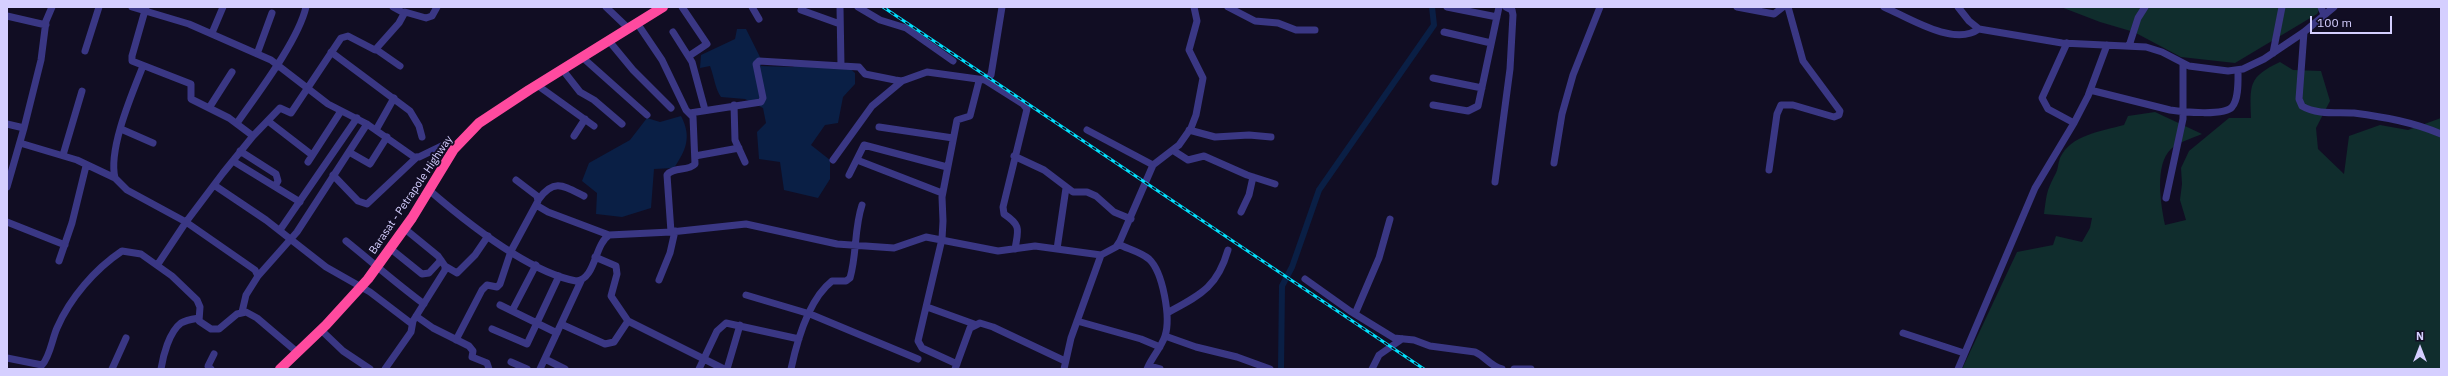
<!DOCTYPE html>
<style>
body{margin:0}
#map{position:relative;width:2448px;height:376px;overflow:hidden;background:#110d23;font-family:"IBM Plex Sans",sans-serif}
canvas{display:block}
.frame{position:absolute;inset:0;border:8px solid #d5cfff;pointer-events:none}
.north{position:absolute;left:2400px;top:328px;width:40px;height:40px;-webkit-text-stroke:3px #110d23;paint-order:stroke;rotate:0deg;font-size:11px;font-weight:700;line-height:16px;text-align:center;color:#d5cfff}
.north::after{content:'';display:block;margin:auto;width:14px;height:18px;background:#d5cfff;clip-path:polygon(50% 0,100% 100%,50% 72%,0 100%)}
.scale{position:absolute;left:2310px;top:16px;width:82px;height:18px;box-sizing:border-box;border:2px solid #d5cfff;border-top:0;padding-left:5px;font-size:12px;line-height:14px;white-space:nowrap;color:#d5cfff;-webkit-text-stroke:3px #110d23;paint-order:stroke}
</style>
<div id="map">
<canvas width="2448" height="376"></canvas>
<div class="frame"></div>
<div class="north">N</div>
<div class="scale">100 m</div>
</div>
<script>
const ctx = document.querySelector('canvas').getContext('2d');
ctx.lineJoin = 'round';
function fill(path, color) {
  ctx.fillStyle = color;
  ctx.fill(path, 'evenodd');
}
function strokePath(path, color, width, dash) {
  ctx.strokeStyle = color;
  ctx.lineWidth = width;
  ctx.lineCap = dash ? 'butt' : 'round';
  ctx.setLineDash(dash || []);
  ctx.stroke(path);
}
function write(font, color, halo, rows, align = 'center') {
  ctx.font = font + ' "IBM Plex Sans",sans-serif';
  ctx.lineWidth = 4;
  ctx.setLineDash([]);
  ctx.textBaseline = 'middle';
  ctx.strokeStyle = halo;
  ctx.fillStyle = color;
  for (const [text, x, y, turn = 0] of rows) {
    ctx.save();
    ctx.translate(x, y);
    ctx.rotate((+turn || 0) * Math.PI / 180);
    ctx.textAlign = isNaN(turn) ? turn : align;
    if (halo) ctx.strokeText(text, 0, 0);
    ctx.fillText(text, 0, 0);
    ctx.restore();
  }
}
const green = new Path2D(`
 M 2061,7 L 2321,7 L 2317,14 L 2235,63 L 2181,57 L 2134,32 L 2100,22 Z
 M 2280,62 L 2293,70 L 2321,71 L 2330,101 L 2316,128 L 2318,149 L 2344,174 L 2349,136 L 2380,125 L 2408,130 L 2441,118 L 2441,369 L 1962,369 L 2017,252 L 2053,245 L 2056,236 L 2082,242 L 2090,228 L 2092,218 L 2044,214 C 2047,193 2046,192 2056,173 C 2058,169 2058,163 2060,158 C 2070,135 2102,131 2124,125 L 2128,116 L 2155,112 L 2202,134 C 2193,138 2178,142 2171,149 C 2154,165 2161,205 2165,225 L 2186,220 L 2180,200 L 2182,184 L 2181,168 L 2189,151 L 2229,118 L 2251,118 C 2250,85 2248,77 2280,62 Z`);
const water = new Path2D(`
 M 737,29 L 746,29 L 761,59 L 761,66 L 793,67 L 799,62 L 847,66 L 855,73 L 855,84 L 843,97 L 838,123 L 825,125 L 811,145 L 830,160 L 830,179 L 818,198 L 784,190 L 780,162 L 759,159 L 757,132 L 766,123 L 763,108 L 745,99 L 721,97 C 715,89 714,76 710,66 L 700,68 L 701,55 L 735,39 Z
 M 681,116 C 692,137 686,150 674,168 L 654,169 L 651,208 L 622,217 L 596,214 L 597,193 L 582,181 L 589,163 L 630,140 L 647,118 L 660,122 Z`);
const canal = new Path2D(`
 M 1281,369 L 1282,286 L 1292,267 L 1319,190 L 1434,25 L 1432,7`);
const minor = new Path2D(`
 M 132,7 L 189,24 L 271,60 L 328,104 L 367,124 L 414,157 L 419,157 L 448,143 L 454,149
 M 146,7 L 132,56 L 132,61 L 191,84 L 191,99 L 229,118 L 253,136
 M 393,7 L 404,13
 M 606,7 L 628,28
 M 682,7 L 707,44 L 689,56
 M 752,7 L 759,19
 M 840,7 L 841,66
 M 858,7 L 880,20 L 906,28 L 953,61
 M 1228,7 L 1255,21 L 1278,23 L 1296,30 L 1315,30
 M 1447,7 L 1497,17
 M 1737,7 L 1774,14 L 1783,7
 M 1884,7 C 1909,18 1954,47 1979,29
 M 1958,7 L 1969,21 L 1979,29 L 2062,43 L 2146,47 L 2162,52 L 2189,66 L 2228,71 L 2243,69 L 2264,59 L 2304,32 L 2334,7
 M 2321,7 L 2324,15
 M 801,10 L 840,24
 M 7,16 L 46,25
 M 637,23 L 662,60 L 686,110 L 693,117 L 695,164 C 688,172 674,166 667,175 L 671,232
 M 673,32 L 692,62 L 705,110
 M 1444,32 L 1491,43
 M 2304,32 L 2299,99 L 2302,106 C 2317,115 2337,112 2354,113 C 2384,117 2413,122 2441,134
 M 212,33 L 223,7
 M 609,41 L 633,70 L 671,108
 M 2067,43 L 2042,98 L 2048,109 L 2074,123
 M 2129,46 L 2138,18 L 2145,7
 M 377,50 L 400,66
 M 85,51 L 99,7
 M 331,52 L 410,111 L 419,126 L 422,137
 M 2273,53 L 2282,7
 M 257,54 L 272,13
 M 582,57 L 647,115
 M 143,66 C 132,94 108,149 115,178 L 127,190 L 186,222 L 255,270 L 258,276 L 246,295 L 242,312
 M 562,69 L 580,92 L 594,100 L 622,124
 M 1433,78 L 1482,88
 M 985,80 L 1023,104 L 1027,109 L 1003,207 L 1004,214 C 1022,226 1018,230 1015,249
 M 537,85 L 594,126
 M 2090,90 L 2170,110 C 2182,112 2225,116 2232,107 C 2239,99 2238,81 2238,70
 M 734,105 L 735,140 L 745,162
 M 1433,105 L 1468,111 L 1478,106 L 1499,7
 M 209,108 L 232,72
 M 690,113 L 761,102 L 763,98 L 756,64 L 759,61 L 859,67 L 865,74 L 895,80 L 902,81 L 927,72 L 985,80 L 991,75 L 1002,7
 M 268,121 L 312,155
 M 237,123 C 258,93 298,41 306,7
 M 7,124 L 24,128 L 7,187
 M 879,127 L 953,138
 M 24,128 L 41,60 L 46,21 L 52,7
 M 121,129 L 153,143
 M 376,130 L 394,98
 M 1087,130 L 1153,165
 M 1189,130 L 1215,137 L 1249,135 L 1271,137
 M 574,136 L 585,119
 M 20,143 L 77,160 L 115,178
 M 240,151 L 276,174 L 278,181 L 275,186
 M 1174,151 L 1188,160 L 1204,156 L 1247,175 L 1275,184
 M 349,152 L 370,164 L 387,137
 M 63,155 L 82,91
 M 695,156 L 739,148
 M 1014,156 L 1044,170 L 1073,192 L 1087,192 L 1096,196 L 1114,212 L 1131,219
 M 833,160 L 872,106 L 902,81
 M 857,160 L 942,193
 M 233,161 L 300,202
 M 308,162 L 341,111
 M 1554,163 L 1562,114 L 1573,75 L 1600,7
 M 1769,170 L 1777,114 L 1781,105 L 1793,105 L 1834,117 L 1839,115 L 1840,111 L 1803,61 L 1788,7
 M 333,175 L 358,201 L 367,204 L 417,157
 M 849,175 L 864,145 L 947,167
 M 1495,182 L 1510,69 L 1513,15 L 1512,10 L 1506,7
 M 214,185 L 266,220 L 326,267 L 370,292 L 412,324
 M 429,190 C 466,222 528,272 576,281 C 596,279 594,245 609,235 L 671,232 L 746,224 L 837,244 L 894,248 L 926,237 L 998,251 L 1035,246 L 1101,255 L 1116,247 L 1120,241 L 1153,165 L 1179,145 L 1191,128 L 1196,115 L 1203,78 L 1189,50 L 1197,21 L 1194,7
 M 2166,198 L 2183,119 L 2183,64
 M 539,199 C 554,178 564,186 584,196
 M 536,205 L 548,212 L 609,235
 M 1241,212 L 1249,195 L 1253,177
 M 7,222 L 65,245
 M 280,230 L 357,118
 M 346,241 C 372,262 397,284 424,304
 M 1118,244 C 1128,249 1141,252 1149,259 C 1163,272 1171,318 1165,336 C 1161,348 1152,357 1147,369
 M 391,249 L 422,274 L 429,273 L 441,260
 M 1057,249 L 1066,188
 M 59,261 L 72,223 L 86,166
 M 158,264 L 186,222 L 223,173 L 253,136 L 280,108 L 291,113 L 341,38 L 348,36 L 375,50 L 399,23 L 405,12 L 426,18 L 432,16 L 437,7
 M 445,266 L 457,273 L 475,255 L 488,236
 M 258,276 L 297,232 L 367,124
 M 1305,279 L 1350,311 L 1394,338 L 1414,340 L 1430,346 L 1475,352 C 1486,357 1490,366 1502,369
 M 659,280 L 670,253 L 675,231
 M 746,295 L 810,314 L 918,359
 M 500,305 L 557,333
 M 927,307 L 974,324
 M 512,311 L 536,265
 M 1167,313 C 1200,295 1217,288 1228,250
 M 1355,314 L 1379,258 L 1390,219
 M 416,316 L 433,328 L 469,346 L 473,351 L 472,357 L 487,363 L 489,369
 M 628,321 L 724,369
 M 1077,321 L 1141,339 L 1160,347
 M 561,324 L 605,344 L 614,342 L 628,321 L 611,296 L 617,274 L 616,266 L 595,257
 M 492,329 L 527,344 L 559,276
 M 321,330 L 343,351 L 370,369
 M 1903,333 L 1964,353
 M 1165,336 L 1196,347 L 1237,357 L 1270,369
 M 456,340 L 482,290 L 487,285 L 497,287 L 500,284 L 511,251 L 538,201 L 537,196 L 516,180
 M 7,358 L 42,365 C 50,357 52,339 57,328 C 70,298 95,269 122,251 L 141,254 L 172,276 L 197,300 L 200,307 L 199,321 L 211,329 L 219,329 L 237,314 L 246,312 L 257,318 L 297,352
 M 545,359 L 565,369
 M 511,362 L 527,369
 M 957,364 L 922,348 L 918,341 L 942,239 L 943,221 L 942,197 L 957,120 L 970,116 L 979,81
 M 1149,366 L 1160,369
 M 112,369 L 126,338
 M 161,369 C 163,356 169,332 181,323 C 186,320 193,319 199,318
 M 211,369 L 208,366 L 214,354
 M 385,369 L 411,332 L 413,321 L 445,270 L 445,266 L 438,256 L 405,229
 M 540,369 L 581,281
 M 699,369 L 717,331 L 726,323 L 799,339
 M 727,369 L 740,325
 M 791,369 C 797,341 809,299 832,281 L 846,281 L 850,278 C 857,254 854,229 862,205
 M 955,369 L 970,328 L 980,323 L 993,327 L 1065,361
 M 1064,369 L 1071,338 L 1101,255
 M 1372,369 L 1379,355 L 1402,339
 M 1514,369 L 1531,369
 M 1958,369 L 2035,188 L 2074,123 L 2088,96 L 2107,45`);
const highway = new Path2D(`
 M 280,369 L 326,325 L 368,279 L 412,218 L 454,149 L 479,123 L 529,90 L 663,7`);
const rail = new Path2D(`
 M 883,7 L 1424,369`);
const streetNames = [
 ["Barasat - Petrapole Highway",411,195,-56]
];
fill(green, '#102d2d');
fill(water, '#0a1f45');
strokePath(canal, '#0a1f45', 6);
strokePath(minor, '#3a3784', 7);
strokePath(highway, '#ff4a9f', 10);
strokePath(rail, '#00dffa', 3);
strokePath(rail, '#110d23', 1.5, [4.5]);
write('11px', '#d5cfff', '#110d23', streetNames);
</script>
